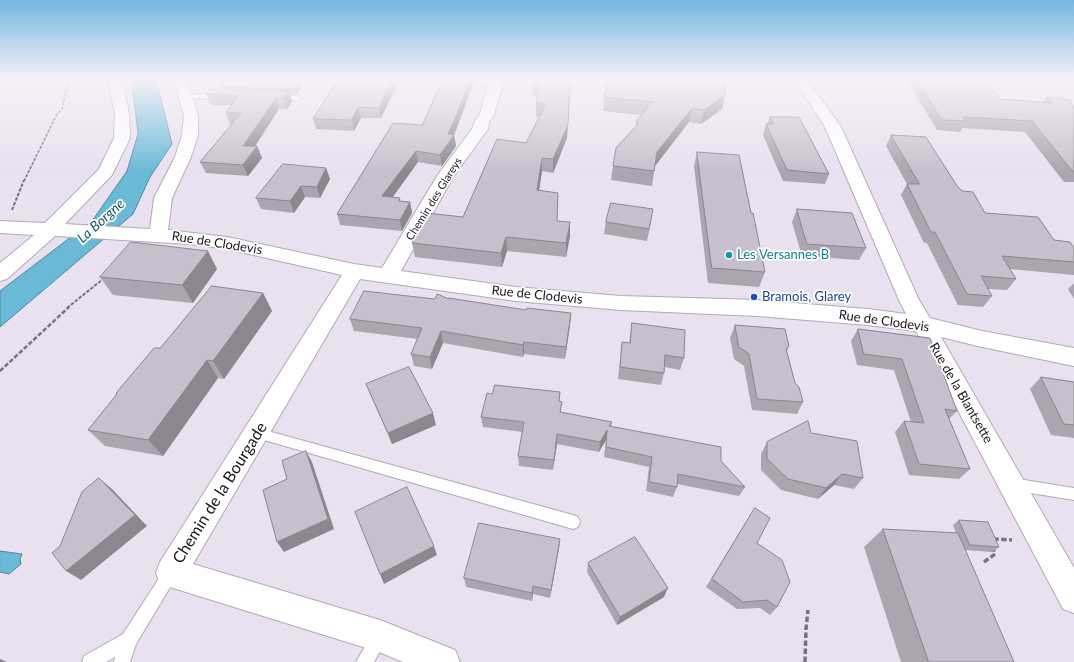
<!DOCTYPE html>
<style>
body{margin:0}
canvas{display:block;background:#e9e0f0}
</style>
<canvas width="1074" height="662"></canvas>
<script>
const ctx = document.querySelector('canvas').getContext('2d');
ctx.lineJoin = 'round';
function fill(path, color) {
  ctx.fillStyle = color;
  ctx.fill(path, 'evenodd');
}
function strokePath(path, color, width, dash) {
  ctx.strokeStyle = color;
  ctx.lineWidth = width;
  ctx.lineCap = dash ? 'butt' : 'round';
  ctx.setLineDash(dash || []);
  ctx.stroke(path);
}
function write(font, color, halo, rows, align = 'center') {
  ctx.font = font + ' Lato,sans-serif';
  ctx.lineWidth = 3.5;
  ctx.setLineDash([]);
  ctx.textBaseline = 'middle';
  ctx.strokeStyle = halo;
  ctx.fillStyle = color;
  for (const [text, x, y, turn = 0] of rows) {
    ctx.save();
    ctx.translate(x, y);
    ctx.rotate((+turn || 0) * Math.PI / 180);
    ctx.textAlign = isNaN(turn) ? turn : align;
    if (halo) ctx.strokeText(text, 0, 0);
    ctx.fillText(text, 0, 0);
    ctx.restore();
  }
}
const water = new Path2D(`
 M 132,79 L 156,79 L 172,144 L 150,177 L 133,214 L 0,327 L 0,291 L 92,221 L 127,171 L 138,134 Z
 M 0,551 L 22,554 L 20,559 L 21,564 L 9,574 L 0,572 Z`);
const pathFar3 = new Path2D(`
 M 24,181 L 57,114 L 62,109 L 69,79`);
const pathFar2 = new Path2D(`
 M 12,210 L 24,180
 M 67,308 L 103,279`);
const pathFar1 = new Path2D(`
 M 0,371 L 69,307`);
const path = new Path2D(`
 M 994,541 L 996,539 L 1012,540
 M 984,562 L 995,554 L 993,548
 M 805,662 L 806,629 L 808,610`);
const service = new Path2D(`
 M 184,94 L 221,95 L 225,97 L 221,99 L 187,98 L 184,98 Z
 M 273,95 L 298,96 L 302,98 C 296,102 278,101 272,97 Z
 M 257,428 L 573,515 L 578,517 L 580,522 L 578,527 L 573,529 L 257,438 L 253,437 L 251,433 L 253,429 Z
 M 1012,478 L 1074,488 L 1074,500 L 1012,490 L 1007,488 L 1005,484 L 1007,480 Z
 M 170,566 L 175,569 L 178,574 L 136,644 L 130,662 L 114,662 L 115,657 L 106,662 L 82,662 L 84,656 L 123,634 L 165,569 Z
 M 380,629 L 386,631 L 388,637 L 374,662 L 356,662 L 374,631 Z`);
const minor = new Path2D(`
 M 108,79 L 122,79 L 129,114 L 130,138 L 112,175 L 65,224 L 150,229 L 154,198 L 175,157 L 182,135 L 184,116 L 174,79 L 188,79 L 198,116 L 198,135 L 191,157 L 172,198 L 168,230 L 227,237 L 354,264 L 382,268 L 437,176 L 472,129 L 475,121 L 480,114 L 490,79 L 504,79 L 494,115 L 489,122 L 488,129 L 453,177 L 401,271 L 516,287 L 621,296 L 757,300 L 868,309 L 906,314 L 899,300 L 825,127 L 794,79 L 807,79 L 841,127 L 919,300 L 930,318 L 982,331 L 1074,348 L 1074,366 L 982,347 L 941,337 L 1074,568 L 1074,613 L 1063,609 L 916,331 L 868,325 L 757,316 L 621,310 L 516,301 L 360,279 L 193,564 L 380,620 L 455,650 L 460,662 L 403,662 L 379,652 L 160,584 L 156,573 L 160,562 L 342,275 L 227,249 L 190,244 L 55,236 L 7,279 L 0,281 L 0,263 L 34,235 L 0,233 L 0,221 L 45,223 L 99,169 L 114,138 L 115,114 Z`);
const wall = new Path2D(`
 M 340,79 L 475,79 L 456,130 L 454,135 L 456,146 L 442,166 L 418,162 L 392,197 L 401,201 L 410,202 L 412,213 L 402,231 L 340,225 L 337,214 L 422,125 L 441,83 L 399,81 L 381,118 L 361,118 L 354,131 L 316,129 L 313,119 Z
 M 571,79 L 567,138 L 553,173 L 542,171 L 539,190 L 557,221 L 570,236 L 566,257 L 507,251 L 502,267 L 415,257 L 412,243 L 463,217 L 526,143 L 539,117 L 536,117 L 536,104 L 537,96 L 533,96 L 533,83 Z
 M 911,79 L 917,79 L 1001,99 L 1044,102 L 1047,97 L 1070,102 L 1074,108 L 1074,182 L 1064,182 L 1025,132 L 962,128 L 960,132 L 937,130 L 909,84 Z
 M 300,81 L 301,87 L 297,94 L 290,94 L 292,101 L 287,109 L 279,109 L 255,146 L 257,146 L 262,158 L 248,176 L 206,173 L 200,162 L 232,124 L 230,124 L 226,113 L 231,105 L 211,105 L 206,94 L 219,89 L 218,87 Z
 M 725,95 L 722,109 L 701,124 L 689,122 L 655,166 L 652,186 L 611,180 L 613,166 L 636,126 L 637,120 L 641,115 L 603,111 L 604,97 Z
 M 770,117 L 829,174 L 825,184 L 783,181 L 763,135 L 766,124 L 767,124 Z
 M 891,135 L 957,186 L 962,191 L 985,213 L 1054,240 L 1074,248 L 1074,275 L 1010,269 L 1016,279 L 1007,290 L 988,289 L 992,296 L 983,307 L 958,305 L 927,243 L 924,243 L 901,195 L 907,184 L 886,146 Z
 M 697,152 L 751,213 L 765,272 L 759,287 L 708,283 L 694,166 Z
 M 326,168 L 330,179 L 320,198 L 305,197 L 294,213 L 261,209 L 256,198 Z
 M 797,209 L 866,248 L 859,260 L 802,256 L 792,222 Z
 M 606,222 L 651,222 L 647,241 L 604,234 Z
 M 217,269 L 193,303 L 113,295 L 100,277 Z
 M 1074,283 L 1074,299 L 1068,289 Z
 M 263,293 L 272,311 L 224,379 L 218,378 L 163,456 L 105,446 L 88,430 L 117,394 L 116,393 L 160,348 Z
 M 435,299 L 449,299 L 526,310 L 571,313 L 570,325 L 565,359 L 524,354 L 523,357 L 443,343 L 432,369 L 414,366 L 411,354 L 418,339 L 354,331 L 350,319 Z
 M 632,323 L 684,358 L 680,370 L 665,367 L 664,373 L 661,385 L 618,379 L 622,342 L 629,343 Z
 M 735,325 L 789,346 L 787,351 L 795,383 L 803,402 L 797,414 L 752,410 L 744,366 L 734,359 L 730,338 Z
 M 858,329 L 930,338 L 957,411 L 949,419 L 970,469 L 959,479 L 909,475 L 895,432 L 904,421 L 911,422 L 894,370 L 857,365 L 851,341 Z
 M 1041,377 L 1074,382 L 1074,438 L 1051,435 L 1030,389 Z
 M 366,384 L 436,425 L 392,444 L 371,396 Z
 M 560,392 L 559,402 L 561,412 L 612,422 L 611,427 L 721,461 L 745,487 L 739,496 L 677,484 L 677,487 L 673,497 L 646,491 L 649,467 L 604,457 L 606,440 L 599,452 L 557,444 L 553,470 L 519,466 L 518,456 L 523,432 L 483,427 L 481,417 L 492,394 Z
 M 811,433 L 863,478 L 854,489 L 834,485 L 818,499 L 781,490 L 761,470 L 761,454 L 767,442 Z
 M 755,508 L 757,543 L 777,607 L 770,615 L 760,608 L 737,609 L 706,587 Z
 M 959,520 L 999,547 L 992,552 L 965,550 L 1014,662 L 901,662 L 864,547 L 883,529 L 956,533 L 953,525 Z
 M 560,539 L 559,548 L 550,598 L 533,594 L 532,601 L 466,587 L 464,578 Z
 M 588,563 L 664,597 L 617,625 L 587,572 Z`);
const shadedWall = new Path2D(`
 M 392,79 L 398,79 L 399,81 L 381,118 L 379,108 Z
 M 470,79 L 475,79 L 456,130 L 453,138 L 454,135 L 456,146 L 442,166 L 440,155 L 448,134 Z
 M 571,79 L 567,138 L 553,173 L 553,159 Z
 M 300,81 L 301,87 L 297,94 L 295,89 Z
 M 289,91 L 292,101 L 287,109 L 283,98 Z
 M 725,95 L 722,109 L 701,124 L 704,110 Z
 M 276,98 L 279,109 L 248,157 L 243,146 Z
 M 358,107 L 361,118 L 354,131 L 352,120 Z
 M 692,108 L 689,122 L 655,166 L 657,152 Z
 M 257,146 L 262,158 L 248,176 L 243,165 Z
 M 416,151 L 418,162 L 385,208 L 382,196 Z
 M 542,158 L 542,171 L 537,204 L 537,190 Z
 M 326,168 L 330,179 L 320,198 L 317,187 Z
 M 301,186 L 305,197 L 294,213 L 290,201 Z
 M 410,202 L 412,213 L 402,231 L 400,220 Z
 M 570,222 L 570,236 L 566,257 L 566,243 Z
 M 506,237 L 507,251 L 502,267 L 501,253 Z
 M 208,251 L 217,269 L 193,303 L 182,285 Z
 M 263,293 L 272,311 L 224,379 L 213,361 Z
 M 571,313 L 570,325 L 565,359 L 566,347 Z
 M 441,331 L 443,343 L 432,369 L 430,357 Z
 M 524,342 L 524,354 L 523,357 L 523,345 Z
 M 207,360 L 218,378 L 163,456 L 148,440 Z
 M 433,413 L 436,425 L 392,444 L 388,433 Z
 M 607,430 L 606,440 L 599,452 L 600,442 Z
 M 557,434 L 557,444 L 553,470 L 554,460 Z
 M 306,451 L 312,462 L 334,529 L 284,552 L 277,542 Z
 M 842,474 L 834,485 L 818,499 L 826,488 Z
 M 99,478 L 112,489 L 147,526 L 81,580 L 66,571 Z
 M 560,539 L 559,548 L 550,598 L 551,590 Z
 M 434,546 L 437,555 L 384,584 L 380,574 Z
 M 533,586 L 533,594 L 532,601 L 532,593 Z
 M 668,588 L 664,597 L 617,625 L 620,617 Z
 M 0,659 L 7,662 L 0,662 Z`);
const building = new Path2D(`
 M 340,79 L 392,79 L 379,108 L 358,107 L 352,120 L 313,119 L 334,85 L 336,85 Z
 M 443,79 L 470,79 L 455,119 L 448,134 L 454,135 L 440,155 L 416,151 L 382,196 L 400,198 L 399,201 L 410,202 L 400,220 L 337,214 L 393,123 L 422,125 Z
 M 534,79 L 570,79 L 568,125 L 553,159 L 542,158 L 537,190 L 558,193 L 557,221 L 570,222 L 566,243 L 506,237 L 501,253 L 412,243 L 427,213 L 463,217 L 497,139 L 526,143 L 546,104 L 536,104 L 539,83 L 533,83 Z
 M 609,79 L 724,79 L 725,83 L 725,95 L 704,110 L 692,108 L 657,152 L 654,171 L 613,166 L 616,148 L 637,125 L 637,120 L 653,102 L 604,97 Z
 M 917,79 L 983,79 L 1001,99 L 1052,103 L 1047,97 L 1071,100 L 1070,102 L 1074,108 L 1074,171 L 1072,171 L 1032,121 L 963,117 L 966,121 L 942,120 Z
 M 224,80 L 300,81 L 295,89 L 218,87 Z
 M 210,89 L 289,91 L 283,98 L 276,98 L 243,146 L 257,146 L 243,165 L 200,162 L 241,113 L 226,113 L 239,95 L 206,94 Z
 M 770,117 L 799,117 L 829,174 L 787,170 L 766,124 L 773,124 Z
 M 891,135 L 926,137 L 957,186 L 962,191 L 973,192 L 985,213 L 1038,217 L 1054,240 L 1070,242 L 1074,248 L 1074,262 L 1002,256 L 1016,279 L 981,276 L 992,296 L 967,294 L 935,232 L 931,232 L 907,184 L 919,184 Z
 M 697,152 L 739,155 L 751,213 L 753,213 L 765,272 L 712,268 Z
 M 283,164 L 326,168 L 317,187 L 301,186 L 290,201 L 256,198 Z
 M 611,203 L 653,209 L 649,229 L 606,222 Z
 M 797,209 L 852,213 L 866,248 L 807,244 Z
 M 131,242 L 208,251 L 182,285 L 100,277 Z
 M 212,286 L 263,293 L 213,361 L 207,360 L 148,440 L 88,430 L 117,394 L 116,393 L 154,348 L 160,348 Z
 M 364,291 L 435,299 L 437,294 L 449,299 L 449,298 L 526,310 L 527,308 L 571,313 L 566,347 L 524,342 L 523,345 L 441,331 L 430,357 L 411,354 L 422,328 L 350,319 Z
 M 632,323 L 685,330 L 684,358 L 665,355 L 664,373 L 620,367 L 622,342 L 630,343 Z
 M 735,325 L 785,329 L 789,346 L 786,349 L 795,383 L 799,387 L 803,402 L 757,399 L 749,354 L 739,347 Z
 M 858,329 L 930,338 L 957,411 L 945,409 L 970,469 L 919,464 L 904,421 L 924,423 L 902,359 L 864,354 Z
 M 409,367 L 433,413 L 388,433 L 366,384 Z
 M 1041,377 L 1074,382 L 1074,425 L 1064,424 Z
 M 495,385 L 560,392 L 559,401 L 562,402 L 560,412 L 612,422 L 609,426 L 721,447 L 721,461 L 745,487 L 678,474 L 677,487 L 649,482 L 652,457 L 606,447 L 607,430 L 600,442 L 557,434 L 554,460 L 518,456 L 524,422 L 481,417 L 487,393 L 492,394 Z
 M 808,421 L 811,433 L 857,441 L 863,478 L 842,474 L 826,488 L 788,479 L 767,459 L 767,442 Z
 M 306,451 L 328,519 L 277,542 L 263,490 L 287,479 L 282,461 Z
 M 99,478 L 135,515 L 66,571 L 52,553 L 60,546 L 82,492 Z
 M 407,487 L 434,546 L 380,574 L 355,512 Z
 M 755,508 L 770,518 L 757,543 L 782,560 L 790,582 L 777,607 L 767,600 L 743,602 L 712,579 Z
 M 959,520 L 988,522 L 999,547 L 970,545 Z
 M 479,523 L 560,539 L 551,590 L 533,586 L 532,593 L 464,578 Z
 M 883,529 L 958,533 L 1014,662 L 929,662 Z
 M 635,537 L 668,588 L 620,617 L 588,563 Z`);
const markers = [
 [729,255,4,"#0f9aa8"],
 [754,297,4,"#1a4fb4"]
];
const farStreetnames = [
 ["Chemin des Glareys",434,199,-58]
];
const streetNames = [
 ["Rue de Clodevis",217,243,9],
 ["Rue de Clodevis",537,295,6],
 ["Rue de Clodevis",884,321,8],
 ["Rue de la Blantsette",961,393,60]
];
const cultureNames = [
 ["Les Versannes B",737,255]
];
const transitNames = [
 ["Bramois, Glarey",762,297]
];
const waterNames = [
 ["La Borgne",101,221,-42]
];
const nearStreetnames = [
 ["Chemin de la Bourgade",220,493,-58]
];
fill(water, '#6ab9d7');
strokePath(water, '#52889f', 1);
strokePath(service, '#b2a9b8', 2);
strokePath(minor, '#b2a9b8', 2);
strokePath(pathFar3, '#79737e', 1.5, [3, 1.5]);
strokePath(pathFar2, '#79737e', 2, [3.5, 1.5]);
strokePath(pathFar1, '#79737e', 2.5, [4.5, 2]);
strokePath(path, '#79737e', 3.5, [5.5, 2.5]);
fill(service, '#fff');
fill(minor, '#fff');
fill(wall, '#aba4b1');
fill(shadedWall, '#8b8690');
fill(building, '#c7bfce');
strokePath(building, '#8b8690', 1);
const sky = ctx.createLinearGradient(0, 0, 0, 172);
sky.addColorStop(0, '#75b6e1');
sky.addColorStop(0.46, '#f5f1f8');
sky.addColorStop(1, '#f5f1f800');
ctx.fillStyle = sky;
ctx.fillRect(0, 0, 1074, 172);
for (const [x, y, r, color] of markers) {
  const dot = new Path2D();
  dot.arc(x, y, r, 0, 2 * Math.PI);
  ctx.fillStyle = color;
  ctx.fill(dot);
  strokePath(dot, '#fff', 1.5);
}
write('11px', '#19161b', '#fff', farStreetnames);
write('13px', '#19161b', '#fff', streetNames);
write('13px', '#0d838f', '#fff', cultureNames, 'left');
write('13px', '#164399', '#fff', transitNames, 'left');
write('italic 14px', '#17576c', '#fff', waterNames);
write('16px', '#19161b', '#fff', nearStreetnames);
</script>
